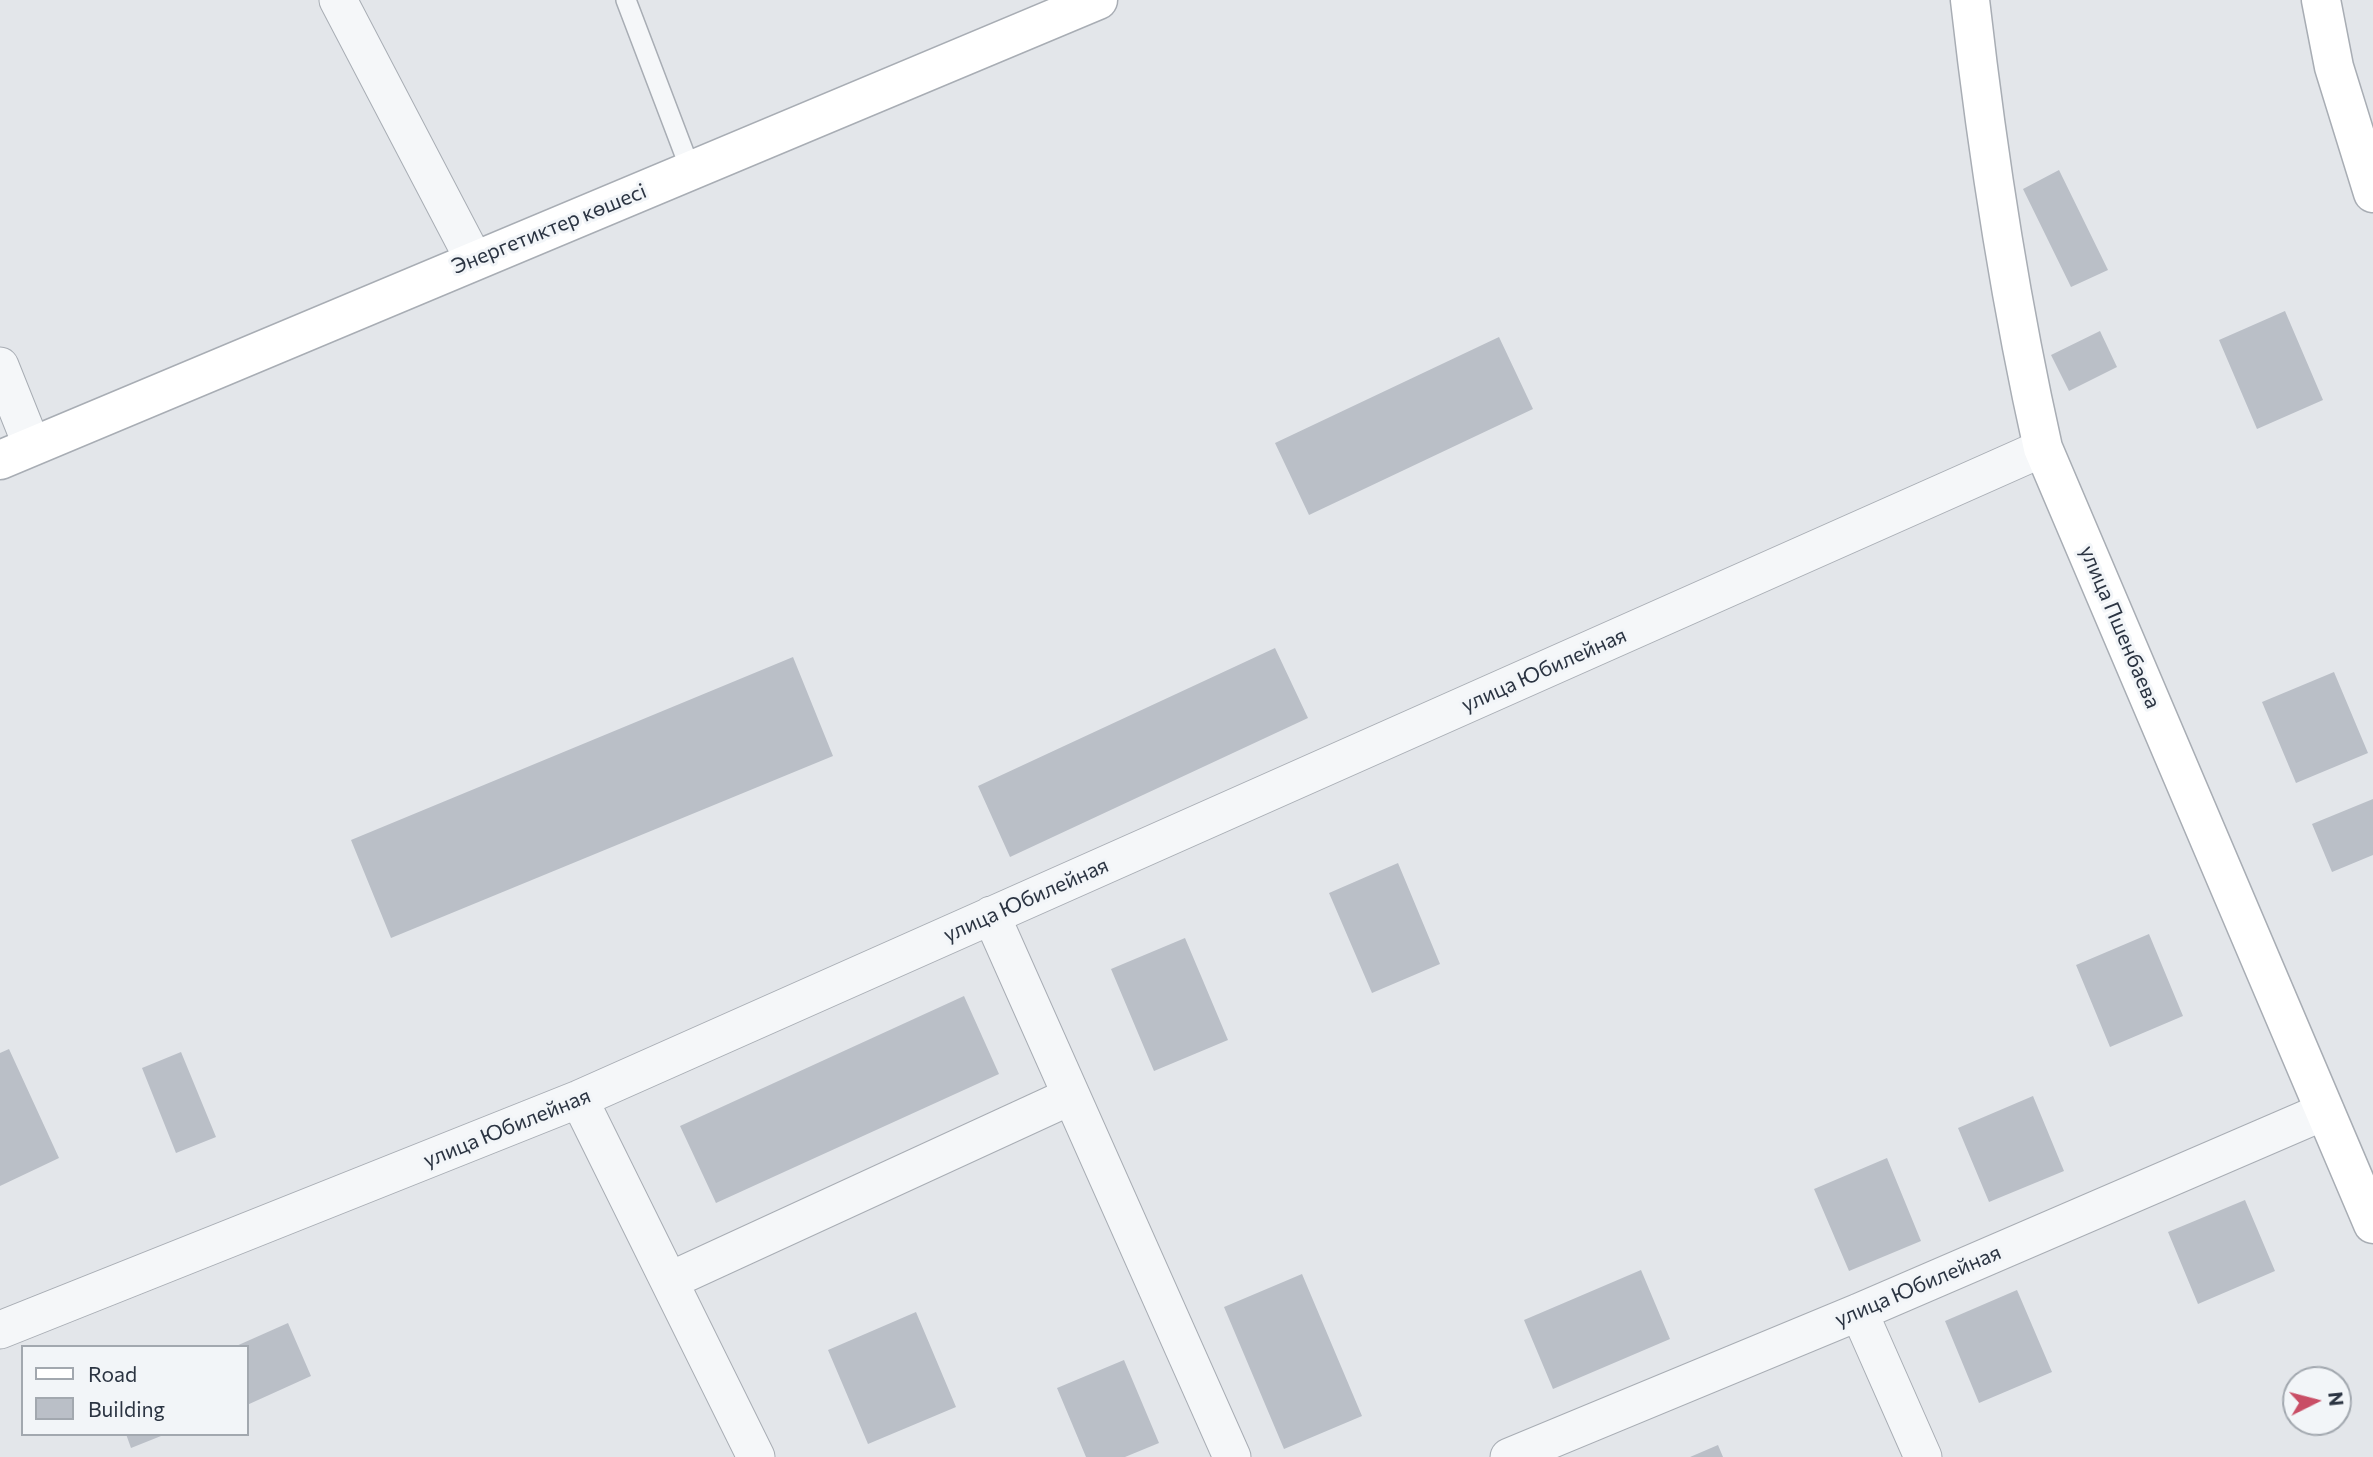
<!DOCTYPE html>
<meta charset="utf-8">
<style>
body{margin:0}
#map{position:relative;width:2373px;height:1457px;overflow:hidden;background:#e3e6ea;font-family:Commissioner,sans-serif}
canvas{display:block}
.legend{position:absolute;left:21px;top:1345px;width:228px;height:91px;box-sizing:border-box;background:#f2f5f8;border:2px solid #a2a8af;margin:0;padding:9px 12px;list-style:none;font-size:21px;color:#2b3442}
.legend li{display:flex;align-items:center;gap:14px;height:35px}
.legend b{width:35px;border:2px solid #a2a8af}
.north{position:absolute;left:2282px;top:1366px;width:70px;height:70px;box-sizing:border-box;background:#f2f5f8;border:2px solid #a2a8af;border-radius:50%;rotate:84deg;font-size:19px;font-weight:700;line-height:28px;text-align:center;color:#2b3442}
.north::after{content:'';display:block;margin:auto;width:24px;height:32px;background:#c94e66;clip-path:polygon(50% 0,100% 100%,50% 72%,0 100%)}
</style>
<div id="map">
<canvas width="2373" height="1457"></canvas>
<ul class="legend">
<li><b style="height:9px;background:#fff"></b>Road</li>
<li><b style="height:19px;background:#babfc7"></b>Building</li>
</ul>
<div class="north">N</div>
</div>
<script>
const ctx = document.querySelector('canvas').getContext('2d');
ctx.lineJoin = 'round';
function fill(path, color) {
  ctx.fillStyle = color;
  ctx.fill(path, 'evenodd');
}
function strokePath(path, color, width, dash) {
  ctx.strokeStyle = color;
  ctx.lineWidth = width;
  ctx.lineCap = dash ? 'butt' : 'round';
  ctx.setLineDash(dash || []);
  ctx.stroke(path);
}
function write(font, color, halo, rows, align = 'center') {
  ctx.font = font + ' Commissioner,sans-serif';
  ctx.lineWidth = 6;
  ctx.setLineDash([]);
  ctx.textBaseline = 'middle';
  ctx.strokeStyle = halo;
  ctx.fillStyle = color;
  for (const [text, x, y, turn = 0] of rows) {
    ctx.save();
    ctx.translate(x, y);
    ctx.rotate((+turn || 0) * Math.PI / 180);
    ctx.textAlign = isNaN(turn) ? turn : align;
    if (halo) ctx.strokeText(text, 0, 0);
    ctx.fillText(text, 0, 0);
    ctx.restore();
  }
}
const building = new Path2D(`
 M 2059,170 L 2108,270 L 2071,287 L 2023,189 Z
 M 2285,311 L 2323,400 L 2257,429 L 2219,340 Z
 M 2100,331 L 2117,367 L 2069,391 L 2051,355 Z
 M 1499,337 L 1533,409 L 1309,515 L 1275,443 Z
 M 1275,648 L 1308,718 L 1010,857 L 978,786 Z
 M 793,657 L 833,756 L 391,938 L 351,840 Z
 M 2334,672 L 2368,753 L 2296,783 L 2262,702 Z
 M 2373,799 L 2373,855 L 2332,872 L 2312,824 Z
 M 1398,863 L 1440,964 L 1372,993 L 1329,893 Z
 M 2149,934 L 2183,1016 L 2110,1047 L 2076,965 Z
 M 1185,938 L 1228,1040 L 1154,1071 L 1111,969 Z
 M 964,996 L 999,1074 L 716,1203 L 680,1126 Z
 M 9,1049 L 59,1158 L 0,1186 L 0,1053 Z
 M 181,1052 L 216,1137 L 176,1153 L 142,1068 Z
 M 2033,1096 L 2064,1171 L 1989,1202 L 1958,1128 Z
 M 1887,1158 L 1921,1241 L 1849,1271 L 1814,1189 Z
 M 2245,1200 L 2275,1271 L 2198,1304 L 2168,1232 Z
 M 1641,1270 L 1670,1339 L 1553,1389 L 1524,1320 Z
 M 1302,1274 L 1362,1416 L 1284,1449 L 1224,1307 Z
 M 2017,1290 L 2052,1372 L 1979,1403 L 1945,1321 Z
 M 916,1312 L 956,1407 L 868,1444 L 828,1350 Z
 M 288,1323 L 311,1376 L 247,1405 L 247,1347 L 234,1347 Z
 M 1124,1360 L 1159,1443 L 1125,1457 L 1086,1457 L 1057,1388 Z
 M 126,1434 L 166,1434 L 131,1448 Z
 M 1718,1445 L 1723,1457 L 1690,1457 Z`);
const lane = new Path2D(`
 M 626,0 L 691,171`);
const street = new Path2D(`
 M 338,0 L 474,260
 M 0,366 L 32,446
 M 991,915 L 1232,1457
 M 579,1099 L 756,1457
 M 669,1281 L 1071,1096
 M 1859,1312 L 1923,1457
 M 0,1330 L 579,1099 L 2043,448
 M 1509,1457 L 1859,1312 L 2325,1111`);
const secondary = new Path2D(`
 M 1970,0 C 1987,150 2010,301 2043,448 L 2373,1224
 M 2321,0 L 2334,67 L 2373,193
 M 0,460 L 1098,0`);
const streetNames = [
 ["Энергетиктер көшесі",549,229,-22],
 ["улица Пшенбаева",2120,627,67],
 ["улица Юбилейная",1544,670,-24],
 ["улица Юбилейная",1026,900,-24],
 ["улица Юбилейная",507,1128,-22],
 ["улица Юбилейная",1918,1286,-23]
];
fill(building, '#babfc7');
strokePath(lane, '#a8adb4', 22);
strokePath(street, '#a8adb4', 39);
strokePath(secondary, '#a8adb4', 41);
strokePath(lane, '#f5f7f9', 19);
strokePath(street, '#f5f7f9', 37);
strokePath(secondary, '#fff', 38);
write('21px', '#2b3442', '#f2f5f8', streetNames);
</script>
